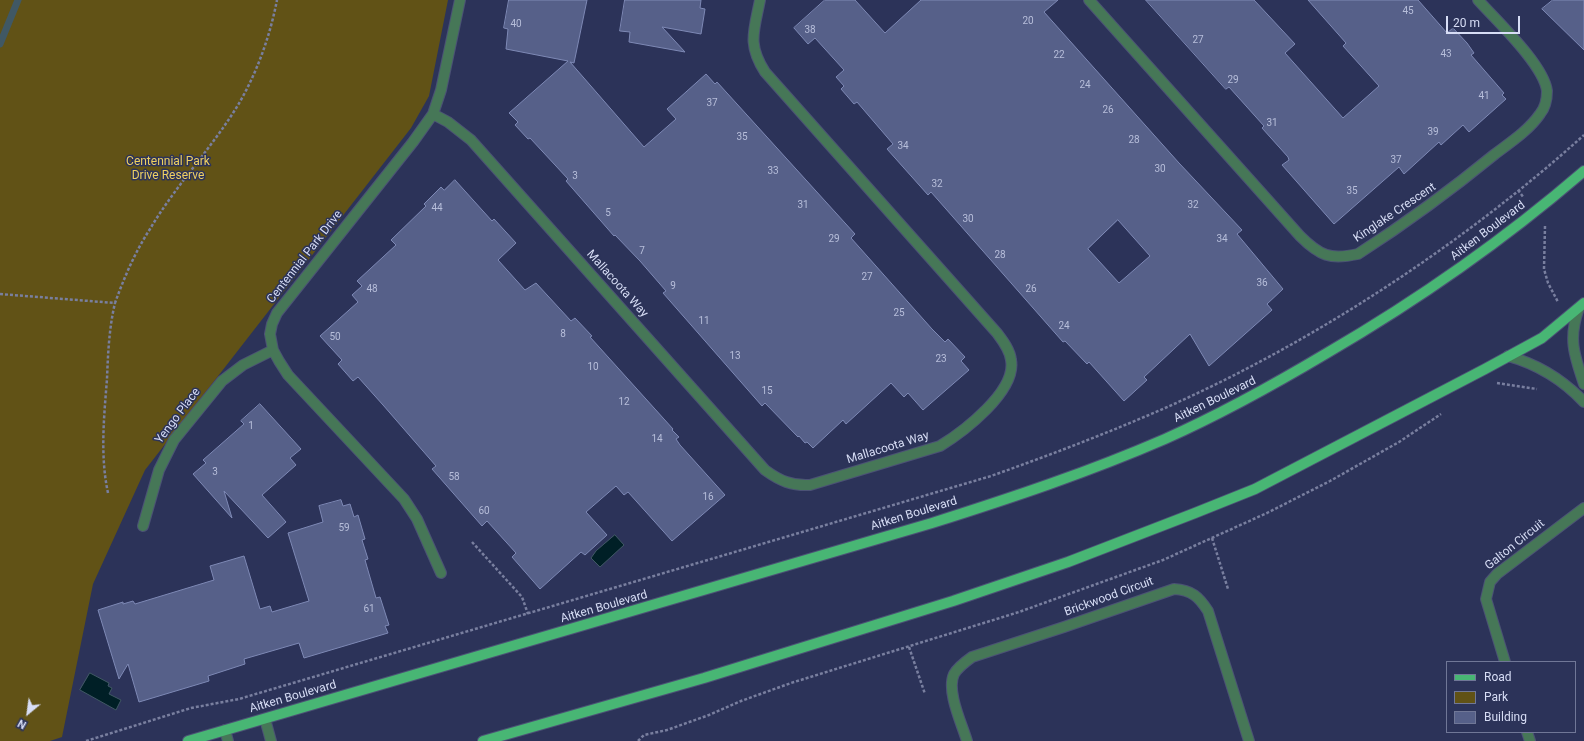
<!DOCTYPE html>
<style>
body{margin:0}
#map{position:relative;width:1584px;height:741px;overflow:hidden;background:#2c3359;font-family:Roboto,sans-serif}
canvas{display:block}
.legend{position:absolute;left:1446px;top:661px;width:130px;height:72px;box-sizing:border-box;background:#2c3359;border:1px solid #707797;margin:0;padding:5px 7px;list-style:none;font-size:12px;color:#d7ddf5}
.legend li{display:flex;align-items:center;gap:8px;height:20px}
.legend b{width:20px;border:1px solid #707797}
.north{position:absolute;left:8px;top:693px;width:40px;height:40px;-webkit-text-stroke:3px #2c3359;paint-order:stroke;rotate:209deg;font-size:11px;font-weight:700;line-height:16px;text-align:center;color:#d7ddf5}
.north::after{content:'';display:block;margin:auto;width:14px;height:18px;background:#d7ddf5;clip-path:polygon(50% 0,100% 100%,50% 72%,0 100%)}
.scale{position:absolute;left:1446px;top:16px;width:74px;height:18px;box-sizing:border-box;border:2px solid #d7ddf5;border-top:0;padding-left:5px;font-size:12px;line-height:14px;white-space:nowrap;color:#d7ddf5;-webkit-text-stroke:3px #2c3359;paint-order:stroke}
</style>
<div id="map">
<canvas width="1584" height="741"></canvas>
<ul class="legend">
<li><b style="height:5px;background:#48b674"></b>Road</li>
<li><b style="height:11px;background:#615216"></b>Park</li>
<li><b style="height:11px;background:#566089"></b>Building</li>
</ul>
<div class="north">N</div>
<div class="scale">20 m</div>
</div>
<script>
const ctx = document.querySelector('canvas').getContext('2d');
ctx.lineJoin = 'round';
function fill(path, color) {
  ctx.fillStyle = color;
  ctx.fill(path, 'evenodd');
}
function strokePath(path, color, width, dash) {
  ctx.strokeStyle = color;
  ctx.lineWidth = width;
  ctx.lineCap = dash ? 'butt' : 'round';
  ctx.setLineDash(dash || []);
  ctx.stroke(path);
}
function write(font, color, halo, rows, align = 'center') {
  ctx.font = font + ' Roboto,sans-serif';
  ctx.lineWidth = 3;
  ctx.setLineDash([]);
  ctx.textBaseline = 'middle';
  ctx.strokeStyle = halo;
  ctx.fillStyle = color;
  for (const [text, x, y, turn = 0] of rows) {
    ctx.save();
    ctx.translate(x, y);
    ctx.rotate((+turn || 0) * Math.PI / 180);
    ctx.textAlign = isNaN(turn) ? turn : align;
    if (halo) ctx.strokeText(text, 0, 0);
    ctx.fillText(text, 0, 0);
    ctx.restore();
  }
}
const green = new Path2D(`
 M 0,0 L 448,0 L 429,96 L 411,128 L 145,470 L 93,584 L 62,737 L 50,741 L 0,741 Z`);
const water = new Path2D(`
 M 615,535 L 624,545 L 600,567 L 591,558 L 596,551 Z
 M 90,673 L 109,683 L 108,686 L 112,688 L 109,694 L 121,700 L 116,710 L 80,690 Z`);
const stream = new Path2D(`
 M 0,44 L 18,0`);
const building = new Path2D(`
 M 509,0 L 587,0 L 574,63 L 570,62 L 644,147 L 676,119 L 667,109 L 706,74 L 715,84 L 717,82 L 855,234 L 851,238 L 932,329 L 945,342 L 948,339 L 965,357 L 961,361 L 969,370 L 923,410 L 908,393 L 904,397 L 891,383 L 846,424 L 843,420 L 813,448 L 807,442 L 805,443 L 799,436 L 798,437 L 765,403 L 762,406 L 663,293 L 666,291 L 640,261 L 615,235 L 614,236 L 566,181 L 568,179 L 530,138 L 528,139 L 515,125 L 518,122 L 509,113 L 568,61 L 506,49 L 508,29 L 504,28 Z
 M 625,0 L 701,0 L 700,8 L 705,9 L 701,34 L 662,27 L 685,52 L 629,42 L 630,32 L 620,31 Z
 M 825,0 L 855,0 L 885,33 L 921,0 L 1058,0 L 1044,12 L 1179,163 L 1242,230 L 1237,234 L 1283,289 L 1267,304 L 1272,310 L 1209,366 L 1190,334 L 1144,377 L 1147,380 L 1124,401 L 1089,362 L 1087,364 L 1065,341 L 1063,342 L 931,192 L 928,195 L 887,149 L 893,144 L 857,102 L 854,104 L 841,89 L 844,86 L 836,77 L 844,70 L 815,38 L 808,44 L 794,28 ZM 1118,220 L 1150,256 L 1119,283 L 1088,249 Z
 M 1146,0 L 1254,0 L 1295,44 L 1285,53 L 1343,118 L 1379,86 L 1343,46 L 1346,43 L 1308,0 L 1418,0 L 1447,33 L 1453,28 L 1467,43 L 1474,53 L 1471,55 L 1504,93 L 1502,95 L 1506,99 L 1469,132 L 1463,125 L 1441,145 L 1439,142 L 1404,174 L 1399,167 L 1334,224 L 1282,165 L 1289,160 L 1288,157 L 1262,128 L 1264,126 L 1229,87 L 1226,89 Z
 M 1553,0 L 1584,0 L 1584,50 L 1542,9 Z
 M 455,180 L 492,221 L 494,219 L 516,243 L 498,260 L 525,290 L 536,283 L 571,321 L 575,318 L 592,336 L 590,337 L 673,429 L 672,430 L 679,437 L 676,439 L 680,445 L 725,495 L 672,541 L 628,492 L 624,495 L 616,486 L 586,512 L 607,535 L 585,555 L 581,552 L 540,589 L 512,557 L 516,553 L 487,521 L 482,526 L 432,469 L 436,466 L 383,405 L 358,377 L 353,381 L 338,364 L 342,360 L 320,336 L 358,302 L 352,295 L 362,286 L 357,281 L 396,245 L 391,240 L 426,206 L 424,204 L 441,187 L 444,190 Z
 M 260,404 L 301,449 L 290,458 L 296,465 L 262,495 L 286,522 L 268,538 L 224,491 L 232,518 L 193,474 L 206,463 L 203,460 L 244,424 L 241,421 Z
 M 341,500 L 343,506 L 350,504 L 354,517 L 358,515 L 365,539 L 362,540 L 368,559 L 365,560 L 376,598 L 380,597 L 389,625 L 385,626 L 388,633 L 304,658 L 299,643 L 244,659 L 245,664 L 208,676 L 209,681 L 139,702 L 128,664 L 119,679 L 98,610 L 123,602 L 123,604 L 133,601 L 135,604 L 214,580 L 210,566 L 244,556 L 260,609 L 270,606 L 272,612 L 309,601 L 288,533 L 323,522 L 319,506 Z`);
const path = new Path2D(`
 M 1518,190 L 1524,198
 M 1545,226 L 1544,269 L 1548,283 L 1558,302
 M 0,294 L 115,303 C 124,278 135,252 150,229 C 176,185 212,148 238,105 C 257,73 270,36 277,0
 M 1497,383 L 1537,389
 M 108,493 C 100,456 104,417 107,379 C 108,354 109,328 115,303
 M 1212,538 L 1228,589
 M 472,542 L 522,597 L 528,614
 M 909,647 L 925,694
 M 86,741 L 191,708 L 239,699 L 991,476 C 1050,455 1108,433 1165,408 C 1314,342 1463,244 1584,135
 M 638,741 L 644,735 L 667,730 L 709,715 L 741,701 L 791,683 L 1019,612 L 1163,560 L 1267,513 L 1330,481 L 1399,442 L 1441,414`);
const minor = new Path2D(`
 M 1089,0 L 1300,236 C 1320,256 1330,260 1358,254 C 1406,223 1451,190 1495,154 C 1511,142 1529,130 1540,114 C 1545,108 1547,98 1547,91 C 1544,65 1496,20 1478,0
 M 433,114 L 448,122 L 471,140 L 765,470 C 780,481 792,486 810,485 L 940,446 C 963,432 1017,391 1011,360 C 1010,350 1003,341 997,333 L 765,72 C 747,44 754,31 760,0
 M 1579,308 C 1568,338 1574,355 1584,384
 M 1508,356 C 1537,364 1563,380 1584,402
 M 143,526 L 159,470 L 174,440 L 222,381 L 243,365 L 273,350
 M 441,573 L 417,519 L 404,499 L 288,375 L 279,361 L 273,350 L 270,334 L 272,324 L 277,313 L 413,142 L 433,114 L 441,90 L 460,0
 M 1505,662 L 1486,599 L 1490,582 L 1497,574 L 1584,508
 M 265,719 L 271,741
 M 225,730 L 228,741
 M 1527,732 L 1530,741
 M 967,741 C 962,724 946,691 954,674 C 958,667 965,662 972,657 L 1064,627 L 1174,589 C 1192,590 1199,597 1208,611 L 1249,741`);
const major = new Path2D(`
 M 188,741 L 932,523 C 1011,498 1089,472 1165,439 C 1221,414 1275,384 1327,353 C 1418,300 1504,240 1584,171
 M 483,741 L 704,678 L 953,601 L 1068,562 L 1195,513 L 1255,489 L 1485,369 L 1542,338 L 1584,303`);
const numberNames = [
 ["45",1408,11],
 ["20",1028,21],
 ["40",516,24],
 ["38",810,30],
 ["27",1198,40],
 ["43",1446,54],
 ["22",1059,55],
 ["29",1233,80],
 ["24",1085,85],
 ["41",1484,96],
 ["37",712,103],
 ["26",1108,110],
 ["31",1272,123],
 ["39",1433,132],
 ["35",742,137],
 ["28",1134,140],
 ["34",903,146],
 ["37",1396,160],
 ["30",1160,169],
 ["33",773,171],
 ["3",575,176],
 ["32",937,184],
 ["35",1352,191],
 ["31",803,205],
 ["32",1193,205],
 ["44",437,208],
 ["5",608,213],
 ["30",968,219],
 ["29",834,239],
 ["34",1222,239],
 ["7",642,251],
 ["28",1000,255],
 ["27",867,277],
 ["36",1262,283],
 ["9",673,286],
 ["48",372,289],
 ["26",1031,289],
 ["25",899,313],
 ["11",704,321],
 ["24",1064,326],
 ["8",563,334],
 ["50",335,337],
 ["13",735,356],
 ["23",941,359],
 ["10",593,367],
 ["15",767,391],
 ["12",624,402],
 ["1",251,426],
 ["14",657,439],
 ["3",215,472],
 ["58",454,477],
 ["16",708,497],
 ["60",484,511],
 ["59",344,528],
 ["61",369,609]
];
const parkNames = [
 ["Centennial Park",168,162],
 ["Drive Reserve",168,176]
];
const streetNames = [
 ["Kinglake Crescent",1395,213,-34],
 ["Aitken Boulevard",1488,231,-37],
 ["Centennial Park Drive",305,257,-52],
 ["Mallacoota Way",617,284,48],
 ["Aitken Boulevard",1215,400,-26],
 ["Yengo Place",178,416,-53],
 ["Mallacoota Way",888,448,-17],
 ["Aitken Boulevard",914,514,-17],
 ["Galton Circuit",1515,545,-39],
 ["Brickwood Circuit",1109,597,-20],
 ["Aitken Boulevard",604,607,-16],
 ["Aitken Boulevard",293,697,-16]
];
fill(green, '#615216');
fill(water, '#001f26');
strokePath(water, '#405864', 1);
strokePath(stream, '#405864', 7);
fill(building, '#566089');
strokePath(building, '#7e89b5', 1);
strokePath(minor, '#4b5275', 12);
strokePath(major, '#4b5275', 12);
strokePath(path, '#797f9f', 2.5, [3, 2]);
strokePath(minor, '#467757', 10);
strokePath(major, '#48b674', 10);
write('10px', '#b7beda', null, numberNames);
write('12px', '#efd060', '#2c3359', parkNames);
write('12px', '#d7ddf5', '#2c3359', streetNames);
</script>
